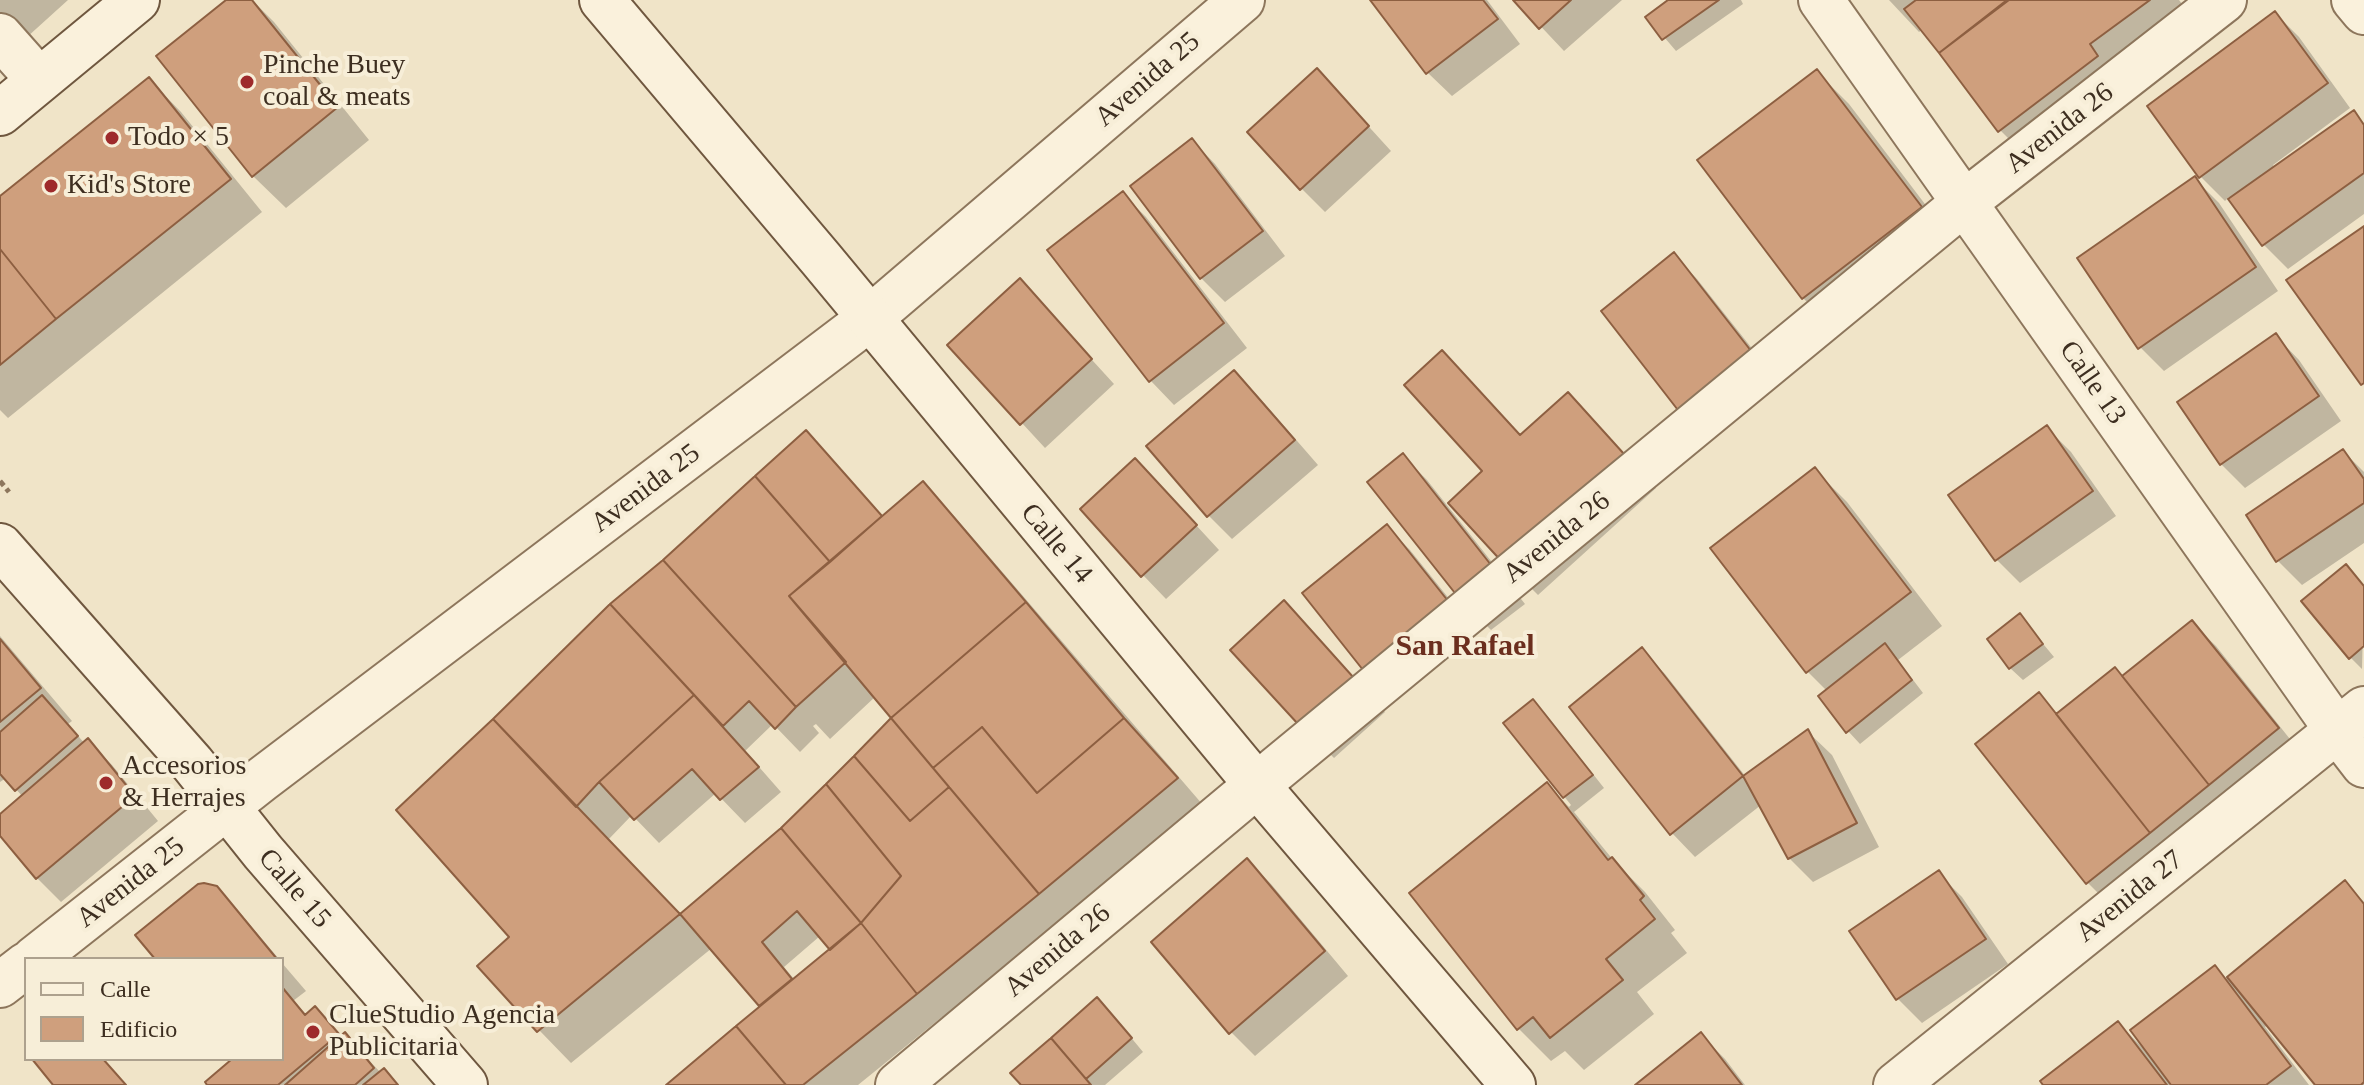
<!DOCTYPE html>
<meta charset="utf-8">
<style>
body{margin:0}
#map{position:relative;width:2364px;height:1085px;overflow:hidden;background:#f0e4c8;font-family:Georgia,serif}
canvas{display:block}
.legend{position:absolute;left:24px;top:957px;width:260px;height:104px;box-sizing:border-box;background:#f7eed8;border:2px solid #ada18e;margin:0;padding:10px 14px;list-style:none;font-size:24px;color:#3d2e20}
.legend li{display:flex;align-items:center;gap:16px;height:40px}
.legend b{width:40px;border:2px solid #ada18e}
</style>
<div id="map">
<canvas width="2364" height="1085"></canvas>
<ul class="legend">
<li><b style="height:10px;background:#faf1dc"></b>Calle</li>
<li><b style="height:22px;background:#cf9f7d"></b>Edificio</li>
</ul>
</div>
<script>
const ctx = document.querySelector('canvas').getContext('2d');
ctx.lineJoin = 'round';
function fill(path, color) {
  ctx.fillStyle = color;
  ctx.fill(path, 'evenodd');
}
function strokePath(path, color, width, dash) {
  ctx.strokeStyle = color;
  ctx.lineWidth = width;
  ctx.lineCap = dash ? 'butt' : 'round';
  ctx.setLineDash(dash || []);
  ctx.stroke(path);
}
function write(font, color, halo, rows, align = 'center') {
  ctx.font = font + ' Georgia,serif';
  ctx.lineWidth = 8;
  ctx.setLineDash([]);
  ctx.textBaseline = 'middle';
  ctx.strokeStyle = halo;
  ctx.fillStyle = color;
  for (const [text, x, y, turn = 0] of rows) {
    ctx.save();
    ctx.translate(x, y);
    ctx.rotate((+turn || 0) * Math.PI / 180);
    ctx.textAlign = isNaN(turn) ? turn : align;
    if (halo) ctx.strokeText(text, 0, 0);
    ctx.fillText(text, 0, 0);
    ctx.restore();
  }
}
const shadow = new Path2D(`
 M 0,0 L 68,0 L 26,38 L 0,12 Z
 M 229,0 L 252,0 L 274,22 L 369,140 L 286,208 L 253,176 Z
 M 1373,0 L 1487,0 L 1520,44 L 1452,96 L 1428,73 Z
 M 1516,0 L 1622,0 L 1564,51 Z
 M 1670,0 L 1741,0 L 1743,4 L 1676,51 L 1647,17 Z
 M 1889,0 L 2179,0 L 2196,23 L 2033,163 L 2000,130 L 1923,29 L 1919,32 Z
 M 2275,13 L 2299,37 L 2350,108 L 2273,165 L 2275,168 L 2353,112 L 2364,123 L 2364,214 L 2288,269 L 2264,245 L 2229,197 L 2225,201 L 2201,177 L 2150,106 Z
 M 1816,71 L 1849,104 L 1953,241 L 1836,331 L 1803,298 Z
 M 149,79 L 181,112 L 262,212 L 8,418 L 0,410 L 0,200 Z
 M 1340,95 L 1391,151 L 1325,212 L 1301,188 Z
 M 1192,140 L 1215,164 L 1285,256 L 1225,302 L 1201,278 L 1132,187 Z
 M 2195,179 L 2219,203 L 2278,291 L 2164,371 L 2140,347 Z
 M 1122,193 L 1146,217 L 1247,348 L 1174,405 L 1151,381 Z
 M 1674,255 L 1697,279 L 1777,380 L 1603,311 Z
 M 1020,281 L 1114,384 L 1045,448 L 950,345 Z
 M 2276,336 L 2299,360 L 2341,421 L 2245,488 L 2221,464 L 2180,402 Z
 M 1442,352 L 1522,437 L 1568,394 L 1656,488 L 1538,595 L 1506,563 L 1485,471 Z
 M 1234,372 L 1258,396 L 1318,465 L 1232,539 L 1208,515 Z
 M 2047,428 L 2071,452 L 2116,516 L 2020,583 L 1996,559 Z
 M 806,432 L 884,518 L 923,484 L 955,517 L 1209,812 L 951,1026 L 942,1017 L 858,1085 L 669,1085 L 761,1006 L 712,948 L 571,1063 L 539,1030 L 512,937 L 494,721 L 611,605 L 664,561 ZM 876,696 L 900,729 L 681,916 L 607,841 L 632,815 L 659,843 L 716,793 L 745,823 L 781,792 L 745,751 L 773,724 L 800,752 L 819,733 L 813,726 L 816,724 L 830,739 ZM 820,936 L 833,950 L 794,979 L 784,967 Z
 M 2343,451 L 2364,472 L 2364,543 L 2302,585 L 2278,561 L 2248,516 Z
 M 1403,456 L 1427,480 L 1525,604 L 1491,630 L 1467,606 Z
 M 1815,470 L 1847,502 L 1942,626 L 1898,660 L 1923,693 L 1860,744 L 1848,731 L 1827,691 L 1808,672 L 1713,549 Z
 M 1159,485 L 1219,550 L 1166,599 L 1143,575 Z
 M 1387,527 L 1410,550 L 1475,631 L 1392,697 Z
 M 2346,567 L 2364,586 L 2362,669 L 2350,657 Z
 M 2020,616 L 2054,657 L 2023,680 L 2010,668 L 1990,639 Z
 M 2192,623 L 2216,646 L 2301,753 L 2112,907 L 2088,883 L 1978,744 L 2039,695 L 2058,715 L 2123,677 Z
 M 1308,627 L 1385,712 L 1334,758 L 1310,734 Z
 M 0,636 L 72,721 L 68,724 L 85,744 L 88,741 L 112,765 L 158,821 L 61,902 L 37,878 L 0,833 L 0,816 L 23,797 L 6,778 L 0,782 Z
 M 1642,650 L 1665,674 L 1746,777 L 1808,732 L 1832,755 L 1879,847 L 1813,882 L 1789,858 L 1761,805 L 1695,857 L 1672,833 Z
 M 1533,701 L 1545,713 L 1604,788 L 1574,812 L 1614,861 L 1645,892 L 1675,930 L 1671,933 L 1687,953 L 1637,992 L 1654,1014 L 1584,1070 L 1565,1051 L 1551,1061 L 1519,1029 L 1412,893 L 1547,785 L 1569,807 L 1571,805 L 1506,723 Z
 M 1247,860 L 1271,884 L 1348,976 L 1255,1056 L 1231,1032 Z
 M 1938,873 L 1962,897 L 2008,964 L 1922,1023 L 1898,999 Z
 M 2345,883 L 2364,902 L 2364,1085 L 2317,1085 L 2268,1024 L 2265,1027 L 2309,1085 L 2045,1085 L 2118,1023 L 2143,1048 L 2215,967 L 2227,979 Z
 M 216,888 L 240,913 L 279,959 L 157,959 Z
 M 282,963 L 306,991 L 293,1001 L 307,1015 L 315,1009 L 342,1037 L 345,1035 L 381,1073 L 384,1070 L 398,1085 L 210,1085 L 235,1059 L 282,1059 Z
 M 1110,1012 L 1143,1052 L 1105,1085 L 1023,1085 Z
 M 1701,1035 L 1725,1059 L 1745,1085 L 1638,1085 Z`);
const building = new Path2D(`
 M 226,0 L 252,0 L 338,107 L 252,177 L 156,56 Z
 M 1370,0 L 1483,0 L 1498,19 L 1426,74 Z
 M 1513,0 L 1571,0 L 1539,29 Z
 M 1668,0 L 1719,0 L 1662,40 L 1645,17 Z
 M 1916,0 L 2007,0 L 1939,53 L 1904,9 Z
 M 2009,0 L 2150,0 L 2090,44 L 2098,56 L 1998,132 L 1939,53 Z
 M 2275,11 L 2328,83 L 2199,178 L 2147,106 Z
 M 1317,68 L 1369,126 L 1300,190 L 1247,132 Z
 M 1817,69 L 1922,207 L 1802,299 L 1697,160 Z
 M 149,77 L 231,179 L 56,319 L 0,249 L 0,196 Z
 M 2354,110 L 2364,125 L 2364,173 L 2262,246 L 2228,199 Z
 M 1192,138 L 1263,231 L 1200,279 L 1130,186 Z
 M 2195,176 L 2256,267 L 2138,349 L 2077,258 Z
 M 1123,191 L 1224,323 L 1149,382 L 1047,250 Z
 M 2364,226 L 2364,383 L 2361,385 L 2286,280 Z
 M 0,249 L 56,319 L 0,365 Z
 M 1674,252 L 1755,356 L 1681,414 L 1601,311 Z
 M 1020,278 L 1092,359 L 1020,425 L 947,345 Z
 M 2276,333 L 2319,396 L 2220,465 L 2177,402 Z
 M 1442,350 L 1520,435 L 1568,392 L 1624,454 L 1504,564 L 1448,503 L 1482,471 L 1404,385 Z
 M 1234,370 L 1295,440 L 1207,517 L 1146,446 Z
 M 2047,425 L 2093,491 L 1995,561 L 1948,495 Z
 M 806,430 L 882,516 L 830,562 L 755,476 Z
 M 2343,449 L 2364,479 L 2364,503 L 2276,562 L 2246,515 Z
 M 1403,453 L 1502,579 L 1466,607 L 1367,482 Z
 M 1135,458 L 1197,525 L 1141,577 L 1080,509 Z
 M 1815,467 L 1911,592 L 1806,673 L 1710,548 Z
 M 755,476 L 830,562 L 789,596 L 846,662 L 796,707 L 663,560 Z
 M 923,481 L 1026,602 L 891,718 L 789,596 Z
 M 1387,524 L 1452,606 L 1367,675 L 1302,593 Z
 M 663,560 L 796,707 L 775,729 L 749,701 L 723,726 L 610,604 Z
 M 2346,564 L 2364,586 L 2364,646 L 2349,659 L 2301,601 Z
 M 1284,600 L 1362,687 L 1309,736 L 1230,650 Z
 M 1026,602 L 1124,718 L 1037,793 L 982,727 L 933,768 L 891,718 Z
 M 610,604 L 694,695 L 599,782 L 576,807 L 493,719 Z
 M 2020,613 L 2043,644 L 2009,669 L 1987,639 Z
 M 2192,620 L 2279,728 L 2209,785 L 2122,676 Z
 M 0,639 L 41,688 L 0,722 Z
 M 1885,643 L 1912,680 L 1846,733 L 1818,696 Z
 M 1642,647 L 1743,776 L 1670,835 L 1569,707 Z
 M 2115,667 L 2209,785 L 2150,833 L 2056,714 Z
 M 2039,692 L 2150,833 L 2086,884 L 1975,744 Z
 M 42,695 L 78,736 L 15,791 L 0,774 L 0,732 Z
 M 694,695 L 759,767 L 720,800 L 692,769 L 634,820 L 599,782 Z
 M 1533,699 L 1593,775 L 1563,798 L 1503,723 Z
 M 891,718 L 949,787 L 910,821 L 854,756 Z
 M 1124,718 L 1178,778 L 1039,894 L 933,768 L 982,727 L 1037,793 Z
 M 493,719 L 680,914 L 537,1032 L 477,966 L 509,937 L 396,810 Z
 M 1808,729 L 1857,823 L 1788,859 L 1743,776 Z
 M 88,738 L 135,796 L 36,879 L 0,836 L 0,814 Z
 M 854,756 L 910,821 L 949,787 L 1039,894 L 917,994 L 861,923 L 901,876 L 826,784 Z
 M 1547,782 L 1608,860 L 1612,857 L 1644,896 L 1640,900 L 1655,919 L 1606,959 L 1623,980 L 1550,1038 L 1533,1017 L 1517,1030 L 1409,893 Z
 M 826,784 L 901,876 L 861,923 L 781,828 Z
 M 781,828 L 861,923 L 830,950 L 797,911 L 762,942 L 792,979 L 759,1006 L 680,914 Z
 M 1247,858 L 1325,951 L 1229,1034 L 1151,942 Z
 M 1939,870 L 1986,939 L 1896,1000 L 1849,931 Z
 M 2345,880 L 2364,904 L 2364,1082 L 2361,1085 L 2315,1085 L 2227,977 Z
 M 204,883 L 217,886 L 277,959 L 155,959 L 135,935 L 198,884 Z
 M 861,923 L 917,994 L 803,1085 L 786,1085 L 736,1026 Z
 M 2215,965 L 2291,1066 L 2266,1085 L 2171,1085 L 2130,1030 Z
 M 282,987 L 305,1015 L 315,1006 L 339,1034 L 278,1085 L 207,1085 L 205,1082 L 232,1059 L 282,1059 Z
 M 1097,997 L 1132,1038 L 1086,1079 L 1051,1038 Z
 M 2118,1021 L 2167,1085 L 2043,1085 L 2040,1081 Z
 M 736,1026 L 786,1085 L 666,1085 Z
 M 345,1032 L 374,1068 L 355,1085 L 285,1085 Z
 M 1701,1032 L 1742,1085 L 1635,1085 Z
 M 1051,1038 L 1086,1079 L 1091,1085 L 1021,1085 L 1010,1073 Z
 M 32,1059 L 103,1059 L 126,1085 L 53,1085 Z
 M 384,1068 L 398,1085 L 363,1085 Z`);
const path = new Path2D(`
 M 0,481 L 9,492`);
const street = new Path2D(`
 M 1821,0 L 2337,730 L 2364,765
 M 2354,0 L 2364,12
 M 0,36 L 39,80
 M 34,959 L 261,780 L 869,319 L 1242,0
 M 0,985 L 26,965
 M 898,1085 L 1257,785 L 1965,202 L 2224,0
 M 1896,1085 L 2364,709`);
const secondary = new Path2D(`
 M 602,0 L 821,259 L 1257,785 L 1513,1085
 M 0,113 L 137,0
 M 0,546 L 192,763 L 263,852 L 465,1085`);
const markers = [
 [247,82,8,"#9e2a2b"],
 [112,138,8,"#9e2a2b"],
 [51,186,8,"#9e2a2b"],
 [106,783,8,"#9e2a2b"],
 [313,1032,8,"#9e2a2b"]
];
const poiNames = [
 ["Pinche Buey",263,66],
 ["coal & meats",263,98],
 ["Todo × 5",128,138],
 ["Kid's Store",67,186],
 ["Accesorios",122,767],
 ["& Herrajes",122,799],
 ["ClueStudio Agencia",329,1016],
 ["Publicitaria",329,1048]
];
const streetNames = [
 ["Avenida 25",1148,80,-41],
 ["Avenida 26",2060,129,-38],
 ["Calle 13",2092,383,55],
 ["Avenida 25",646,489,-37],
 ["Avenida 26",1557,538,-39],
 ["Calle 14",1056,544,50],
 ["Avenida 25",131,883,-38],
 ["Calle 15",294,889,49],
 ["Avenida 27",2130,897,-39],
 ["Avenida 26",1058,951,-40]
];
const neighbourhoodNames = [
 ["San Rafael",1465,647]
];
fill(shadow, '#0003');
fill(building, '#cf9f7d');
strokePath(building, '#8d5f41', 2);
strokePath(street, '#8d765c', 48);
strokePath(secondary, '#6f573f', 48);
strokePath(path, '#8d765c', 5, [6, 4]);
strokePath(street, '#faf1dc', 44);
strokePath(secondary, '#faf1dc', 44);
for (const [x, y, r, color] of markers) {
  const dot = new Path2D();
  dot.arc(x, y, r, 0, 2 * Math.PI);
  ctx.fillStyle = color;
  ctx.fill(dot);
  strokePath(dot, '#f7eed8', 3);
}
write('28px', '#3d2e20', '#f7eed8', poiNames, 'left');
write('28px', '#3d2e20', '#f7eed8', streetNames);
write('bold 30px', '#6b2e1e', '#f7eed8', neighbourhoodNames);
</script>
